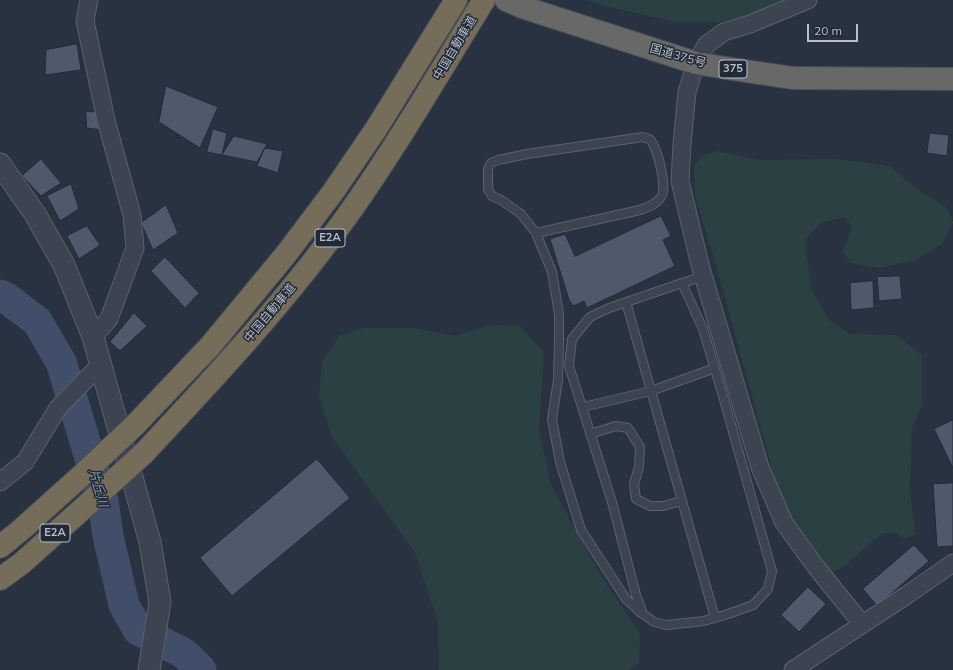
<!DOCTYPE html>
<meta charset="utf-8">
<style>
body{margin:0}
#map{position:relative;width:953px;height:670px;overflow:hidden;background:#283241;font-family:Mulish,sans-serif}
canvas{display:block}
.scale{position:absolute;left:807px;top:24px;width:51px;height:18px;box-sizing:border-box;border:2px solid #b9bfcb;border-top:0;padding-left:5px;font-size:12px;line-height:14px;white-space:nowrap;color:#b9bfcb;-webkit-text-stroke:3px #212936;paint-order:stroke}
</style>
<div id="map">
<canvas width="953" height="670"></canvas>
<div class="scale">20 m</div>
</div>
<script>
const ctx = document.querySelector('canvas').getContext('2d');
ctx.lineJoin = 'round';
function fill(path, color) {
  ctx.fillStyle = color;
  ctx.fill(path, 'evenodd');
}
function strokePath(path, color, width, dash) {
  ctx.strokeStyle = color;
  ctx.lineWidth = width;
  ctx.lineCap = dash ? 'butt' : 'round';
  ctx.setLineDash(dash || []);
  ctx.stroke(path);
}
function write(font, color, halo, rows, align = 'center') {
  ctx.font = font + ' Mulish,"Noto Sans JP",sans-serif';
  ctx.lineWidth = 3;
  ctx.setLineDash([]);
  ctx.textBaseline = 'middle';
  ctx.strokeStyle = halo;
  ctx.fillStyle = color;
  for (const [text, x, y, turn = 0] of rows) {
    ctx.save();
    ctx.translate(x, y);
    ctx.rotate((+turn || 0) * Math.PI / 180);
    ctx.textAlign = isNaN(turn) ? turn : align;
    if (halo) ctx.strokeText(text, 0, 0);
    ctx.fillText(text, 0, 0);
    ctx.restore();
  }
}
const green = new Path2D(`
 M 588,0 L 791,0 L 769,9 L 722,22 L 676,22 L 604,6 Z
 M 718,151 L 758,160 L 835,159 L 890,166 L 915,188 L 947,208 L 953,223 L 942,244 L 915,260 L 881,268 L 851,263 L 843,252 L 852,228 L 845,217 L 821,223 L 805,240 L 811,288 L 829,320 L 850,334 L 896,335 L 922,355 L 922,405 L 912,428 L 910,488 L 915,534 L 905,539 L 895,532 L 881,534 L 842,568 L 830,573 L 791,521 L 776,483 L 717,269 L 695,196 L 694,166 L 703,155 Z
 M 490,325 L 520,326 L 544,353 L 539,429 L 551,485 L 601,576 L 640,633 L 639,663 L 629,670 L 439,670 L 438,622 L 415,553 L 332,437 L 319,396 L 322,362 L 339,336 L 363,328 L 414,328 L 455,336 Z`);
const river = new Path2D(`
 M 0,295 L 5,297 L 37,321 L 61,362 L 103,501 L 108,536 L 124,605 L 138,630 L 185,654 L 201,670`);
const building = new Path2D(`
 M 77,44 L 81,70 L 45,75 L 46,50 Z
 M 166,86 L 218,107 L 200,148 L 159,122 Z
 M 86,111 L 98,112 L 103,130 L 87,128 Z
 M 213,129 L 227,133 L 222,155 L 207,152 Z
 M 930,133 L 949,135 L 947,156 L 927,153 Z
 M 234,136 L 267,144 L 257,162 L 222,155 Z
 M 265,148 L 283,151 L 278,173 L 257,166 Z
 M 41,159 L 61,183 L 41,196 L 22,176 Z
 M 71,184 L 79,209 L 60,221 L 47,196 Z
 M 166,205 L 178,233 L 153,250 L 141,223 Z
 M 661,216 L 671,236 L 663,240 L 675,266 L 587,308 L 584,301 L 573,306 L 569,300 L 550,239 L 565,234 L 575,256 Z
 M 87,226 L 100,245 L 79,259 L 67,236 Z
 M 165,257 L 199,293 L 185,308 L 151,271 Z
 M 900,276 L 902,299 L 879,301 L 877,277 Z
 M 873,281 L 874,308 L 851,310 L 850,283 Z
 M 134,313 L 147,326 L 120,351 L 110,342 Z
 M 953,420 L 953,468 L 934,429 Z
 M 317,459 L 350,498 L 232,596 L 200,558 Z
 M 953,483 L 953,546 L 937,547 L 933,484 Z
 M 914,545 L 929,561 L 877,606 L 863,589 Z
 M 808,587 L 826,604 L 799,632 L 781,615 Z`);
const service = new Path2D(`
 M 536,233 L 640,210 C 648,207 657,204 661,197 C 668,189 657,144 649,139 C 647,138 645,138 643,137 L 527,154 L 498,160 L 491,163 L 488,169 L 488,189 L 492,196 L 501,200 L 521,214 L 536,233 L 552,272 L 559,314 L 559,342 L 558,380 L 552,419 L 560,462 L 581,530 L 626,599 L 641,613
 M 682,283 L 703,329 L 723,396 L 772,571 L 768,589 L 753,605 L 728,614 L 704,621 L 666,625 L 654,622 L 643,614 L 636,595 L 612,502 L 569,366 L 572,339 L 590,317 L 609,308 Z
 M 682,283 L 704,276
 M 626,302 L 715,618
 M 583,407 L 651,391 L 715,368
 M 590,434 L 616,426 L 628,428 L 640,447 L 639,467 L 634,484 L 636,499 L 650,506 L 663,506 L 682,501`);
const minor = new Path2D(`
 M 89,0 L 85,21 L 106,120 L 132,215 L 135,248 L 109,319 L 93,337
 M 808,0 L 750,24 L 724,32 L 706,45 L 696,63 L 687,92 L 682,144 L 680,181 L 700,265 L 760,467 L 784,523 L 816,567 L 862,624
 M 0,482 L 25,462 L 58,408 L 100,365
 M 793,670 L 907,595 L 953,563`);
const tertiary = new Path2D(`
 M 0,164 L 35,214 L 64,265 L 93,337 L 150,542 L 160,602 L 149,670`);
const trunk = new Path2D(`
 M 506,0 L 522,7 L 696,63 L 732,69 L 793,78 L 953,79`);
const motorway = new Path2D(`
 M 136,424 L 211,345 L 287,253 L 333,192 L 376,129 L 456,0
 M 144,453 C 217,375 290,297 352,209 C 399,142 441,70 484,0
 M 0,547 L 22,529 L 82,475
 M 0,579 L 22,563 L 89,503`);
const motorwayBridge = new Path2D(`
 M 82,475 L 136,424
 M 89,503 L 144,453`);
const shields = [
 [733,69,28],
 [330,238,30],
 [55,533,30]
];
const shieldNames = [
 ["375",733,69],
 ["E2A",330,238],
 ["E2A",55,533]
];
const streetNames = [
 ["中国自動車道",455,48,-59],
 ["国道375号",678,56,16],
 ["中国自動車道",270,313,-50]
];
const waterNames = [
 ["片丘川",98,488,75]
];
fill(green, '#2b4043');
strokePath(river, '#404e69', 31);
fill(building, '#4f596a');
strokePath(building, '#232b38', 1);
strokePath(service, '#5a626e', 10);
strokePath(minor, '#5a626e', 19);
strokePath(tertiary, '#5a626e', 23);
strokePath(trunk, '#474f5b', 24);
strokePath(motorway, '#474f5b', 24);
strokePath(service, '#3c4451', 8);
strokePath(minor, '#3c4451', 17);
strokePath(tertiary, '#3c4451', 21);
strokePath(trunk, '#686866', 22);
strokePath(motorway, '#766c5a', 22);
strokePath(motorwayBridge, '#474f5b', 24, []);
strokePath(motorwayBridge, '#766c5a', 22);
for (const [x, y, w] of shields) {
  const box = new Path2D();
  box.roundRect(x - w / 2, y - 9, w, 18, 3);
  ctx.fillStyle = '#212936';
  ctx.fill(box);
  strokePath(box, '#b9bfcb', 1);
}
write('bold 11px', '#b9bfcb', null, shieldNames);
write('12px', '#b9bfcb', '#212936', streetNames);
write('italic 13px', '#8394b0', '#212936', waterNames);
</script>
